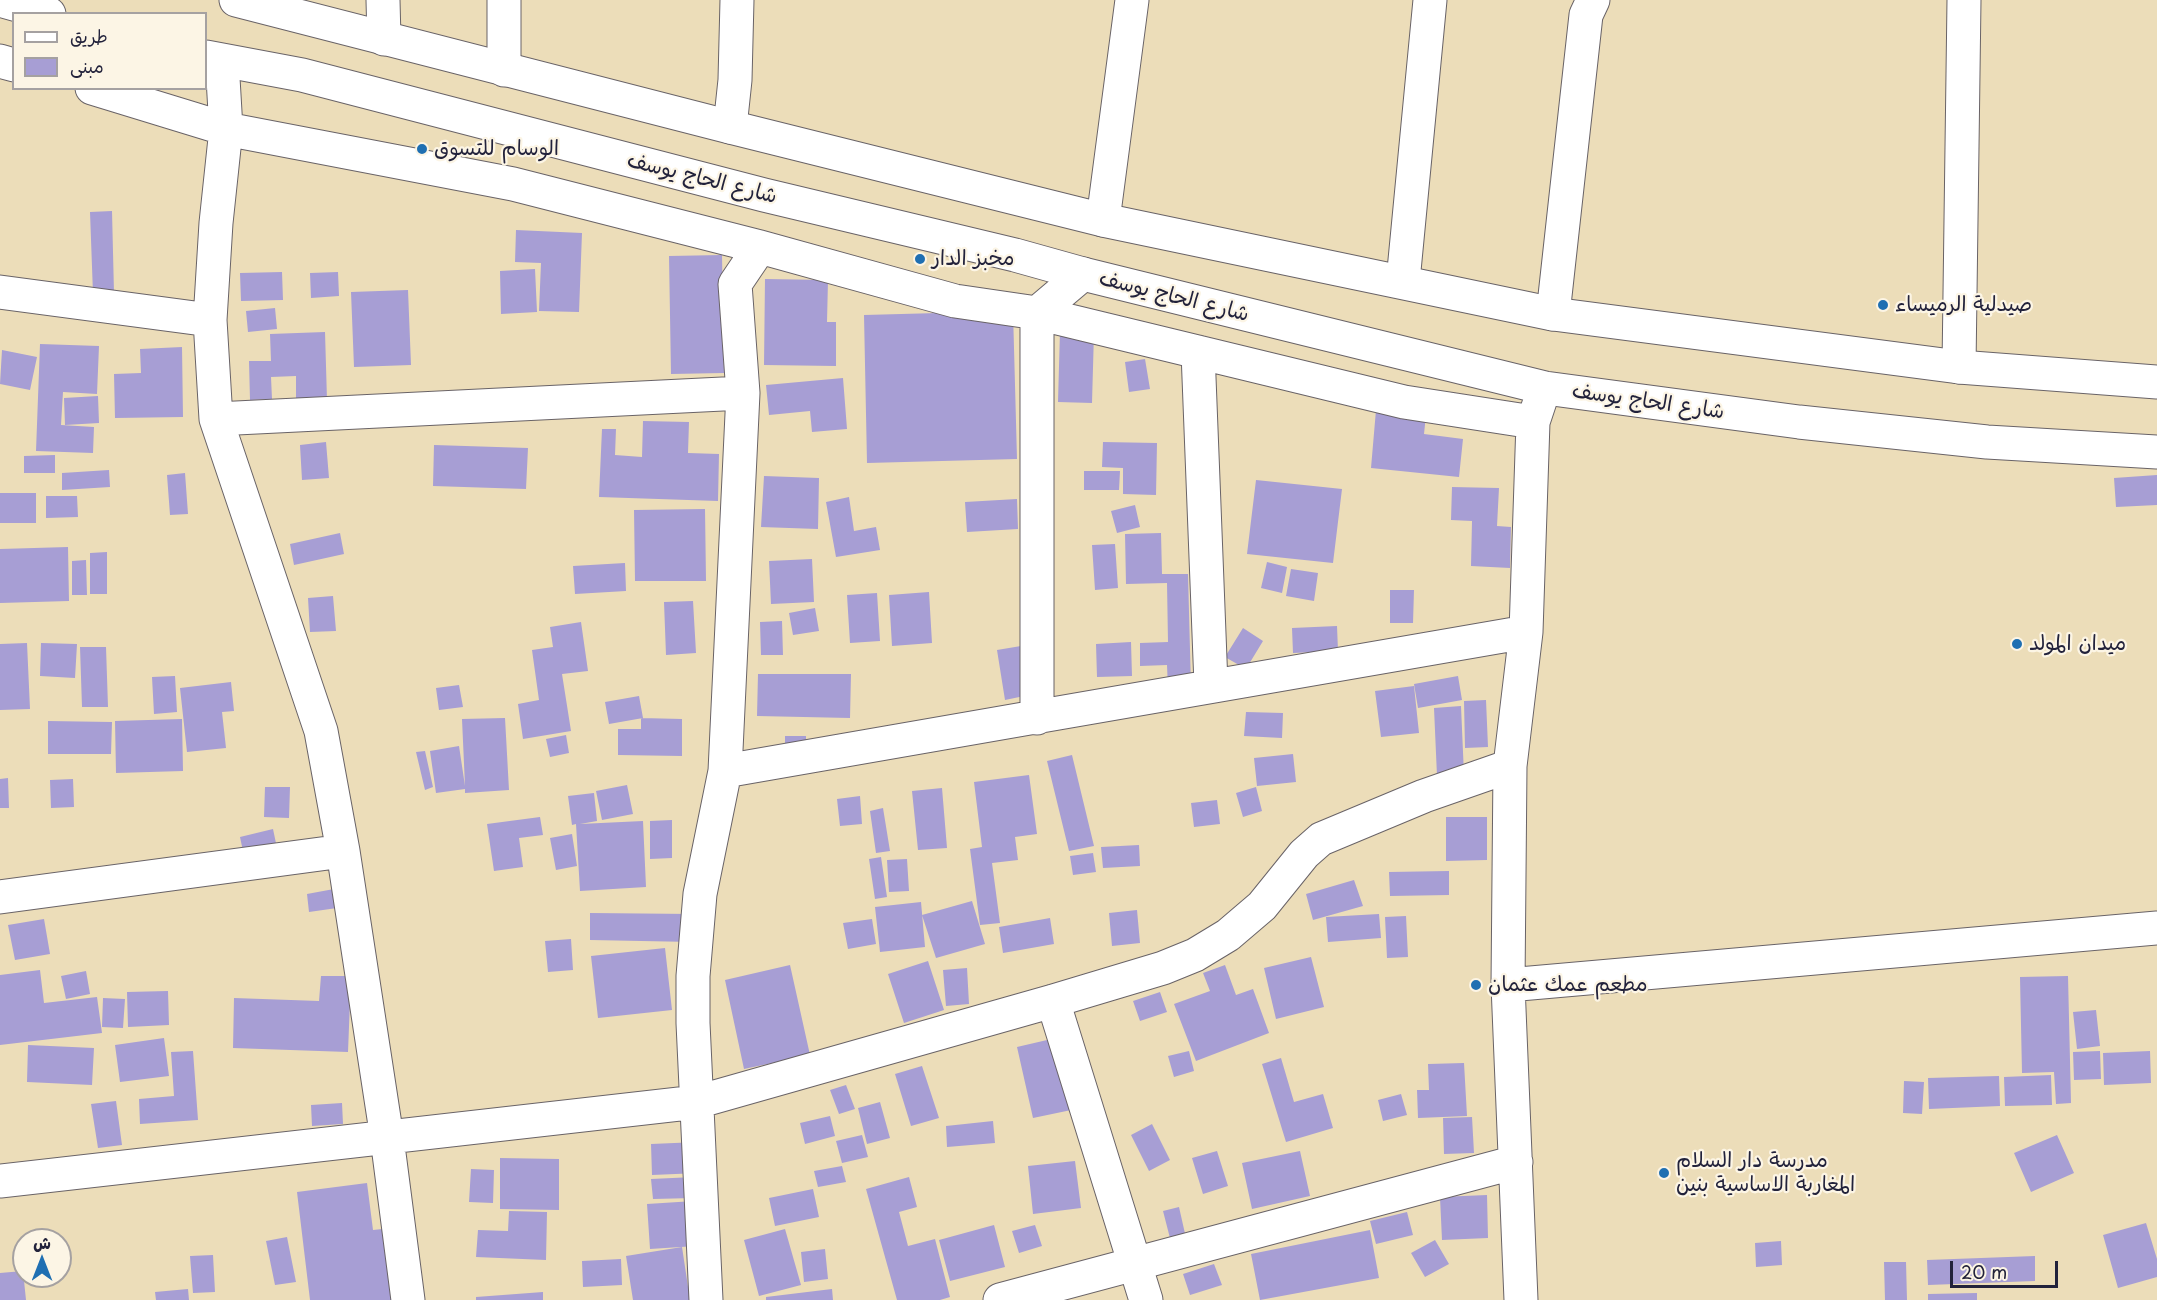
<!DOCTYPE html>
<meta charset="utf-8">
<style>
body{margin:0}
#map{position:relative;width:2157px;height:1300px;overflow:hidden;background:#ecddb9;font-family:"Playpen Sans","Playpen Sans Arabic",sans-serif}
canvas{display:block}
.legend{position:absolute;left:12px;top:12px;width:195px;height:78px;box-sizing:border-box;background:#fcf5e5;border:2px solid #a5a1a1;margin:0;padding:8px 10px;list-style:none;font-size:18px;color:#22223b}
.legend li{display:flex;align-items:center;gap:12px;height:30px}
.legend b{width:30px;border:2px solid #a5a1a1}
.north{position:absolute;left:12px;top:1228px;width:60px;height:60px;box-sizing:border-box;background:#fcf5e5;border:2px solid #a5a1a1;border-radius:50%;rotate:0deg;font-size:16px;font-weight:700;line-height:24px;text-align:center;color:#22223b}
.north::after{content:'';display:block;margin:auto;width:21px;height:27px;background:#1f6fb2;clip-path:polygon(50% 0,100% 100%,50% 72%,0 100%)}
.scale{position:absolute;left:1950px;top:1261px;width:108px;height:27px;box-sizing:border-box;border:3px solid #22223b;border-top:0;padding-left:8px;font-size:18px;line-height:21px;white-space:nowrap;color:#22223b;-webkit-text-stroke:4px #fcf5e5;paint-order:stroke}
</style>
<div id="map">
<canvas width="2157" height="1300"></canvas>
<ul class="legend">
<li><b style="height:8px;background:#fff"></b>طريق</li>
<li><b style="height:16px;background:#a79ed4"></b>مبنى</li>
</ul>
<div class="north">ش</div>
<div class="scale">20 m</div>
</div>
<script>
const ctx = document.querySelector('canvas').getContext('2d');
ctx.lineJoin = 'round';
function fill(path, color) {
  ctx.fillStyle = color;
  ctx.fill(path, 'evenodd');
}
function strokePath(path, color, width, dash) {
  ctx.strokeStyle = color;
  ctx.lineWidth = width;
  ctx.lineCap = dash ? 'butt' : 'round';
  ctx.setLineDash(dash || []);
  ctx.stroke(path);
}
function write(font, color, halo, rows, align = 'center') {
  ctx.font = font + ' "Playpen Sans","Playpen Sans Arabic",sans-serif';
  ctx.lineWidth = 4.5;
  ctx.setLineDash([]);
  ctx.textBaseline = 'middle';
  ctx.strokeStyle = halo;
  ctx.fillStyle = color;
  for (const [text, x, y, turn = 0] of rows) {
    ctx.save();
    ctx.translate(x, y);
    ctx.rotate((+turn || 0) * Math.PI / 180);
    ctx.textAlign = isNaN(turn) ? turn : align;
    if (halo) ctx.strokeText(text, 0, 0);
    ctx.fillText(text, 0, 0);
    ctx.restore();
  }
}
const building = new Path2D(`
 M 112,211 L 114,293 L 93,294 L 90,212 Z
 M 516,230 L 582,233 L 579,312 L 539,311 L 541,263 L 515,262 Z
 M 722,255 L 724,373 L 671,374 L 669,256 Z
 M 535,269 L 537,312 L 501,314 L 500,271 Z
 M 282,272 L 283,300 L 241,301 L 240,273 Z
 M 338,272 L 339,296 L 311,298 L 310,273 Z
 M 765,279 L 828,280 L 827,322 L 836,322 L 836,366 L 764,365 Z
 M 408,290 L 411,365 L 354,367 L 351,292 Z
 M 275,308 L 277,329 L 248,332 L 246,311 Z
 M 1013,311 L 1017,459 L 867,463 L 864,315 Z
 M 1060,331 L 1094,332 L 1092,403 L 1058,402 Z
 M 325,332 L 327,400 L 296,401 L 296,376 L 271,377 L 272,399 L 250,400 L 249,361 L 271,361 L 270,334 Z
 M 40,344 L 99,346 L 97,394 L 63,392 L 61,425 L 94,427 L 93,453 L 36,451 Z
 M 182,347 L 183,417 L 115,418 L 114,374 L 141,373 L 140,349 Z
 M 2,350 L 37,357 L 30,390 L 0,384 Z
 M 1145,359 L 1150,389 L 1129,392 L 1125,362 Z
 M 843,378 L 847,429 L 812,432 L 810,411 L 769,415 L 766,385 Z
 M 98,396 L 99,423 L 65,425 L 64,398 Z
 M 1376,410 L 1426,415 L 1424,434 L 1463,439 L 1459,477 L 1371,468 Z
 M 643,421 L 689,422 L 688,453 L 719,454 L 718,501 L 599,497 L 602,429 L 616,429 L 615,455 L 642,457 Z
 M 326,442 L 329,478 L 302,480 L 300,445 Z
 M 1103,442 L 1157,443 L 1156,495 L 1123,494 L 1123,468 L 1102,467 Z
 M 434,445 L 528,448 L 526,489 L 433,486 Z
 M 55,455 L 55,473 L 24,473 L 24,456 Z
 M 109,470 L 110,487 L 62,490 L 62,473 Z
 M 1084,471 L 1120,471 L 1119,490 L 1084,490 Z
 M 185,473 L 188,514 L 170,515 L 167,475 Z
 M 2157,475 L 2157,505 L 2116,507 L 2114,478 Z
 M 764,476 L 819,478 L 818,529 L 761,527 Z
 M 1256,480 L 1342,489 L 1333,563 L 1247,554 Z
 M 1452,487 L 1499,488 L 1497,526 L 1511,527 L 1510,568 L 1471,566 L 1472,521 L 1451,520 Z
 M 0,493 L 36,493 L 36,523 L 0,523 Z
 M 46,496 L 77,496 L 78,517 L 46,518 Z
 M 849,497 L 854,531 L 876,527 L 880,550 L 836,557 L 826,502 Z
 M 1017,499 L 1018,529 L 967,532 L 965,502 Z
 M 1135,505 L 1140,527 L 1117,533 L 1111,511 Z
 M 705,509 L 706,581 L 635,581 L 634,510 Z
 M 340,533 L 344,554 L 294,565 L 290,544 Z
 M 1161,533 L 1162,574 L 1188,574 L 1191,688 L 1168,689 L 1167,665 L 1140,666 L 1140,643 L 1168,642 L 1167,583 L 1126,584 L 1125,534 Z
 M 1115,544 L 1118,588 L 1095,590 L 1092,545 Z
 M 68,547 L 69,601 L 0,603 L 0,549 Z
 M 107,552 L 107,594 L 90,594 L 90,553 Z
 M 812,559 L 814,602 L 771,604 L 769,561 Z
 M 86,560 L 87,595 L 72,595 L 72,561 Z
 M 1267,562 L 1287,567 L 1282,593 L 1261,588 Z
 M 625,563 L 626,591 L 575,594 L 573,566 Z
 M 1291,569 L 1318,573 L 1314,601 L 1286,596 Z
 M 1390,590 L 1414,590 L 1413,623 L 1390,623 Z
 M 929,592 L 932,643 L 892,646 L 889,595 Z
 M 877,593 L 880,641 L 850,643 L 847,595 Z
 M 333,596 L 336,631 L 310,632 L 308,598 Z
 M 693,601 L 696,653 L 666,655 L 664,602 Z
 M 815,608 L 819,631 L 793,635 L 789,613 Z
 M 782,621 L 783,655 L 761,655 L 760,622 Z
 M 581,622 L 588,671 L 562,674 L 571,731 L 523,739 L 518,704 L 539,700 L 532,650 L 553,647 L 550,627 Z
 M 1337,626 L 1338,651 L 1293,653 L 1292,628 Z
 M 1243,628 L 1263,641 L 1246,669 L 1225,657 Z
 M 1131,642 L 1132,676 L 1097,677 L 1096,644 Z
 M 27,643 L 30,709 L 0,710 L 0,644 Z
 M 41,643 L 77,644 L 75,678 L 40,676 Z
 M 1021,646 L 1029,695 L 1005,700 L 997,650 Z
 M 80,647 L 106,647 L 108,707 L 82,707 Z
 M 758,674 L 851,674 L 850,718 L 757,716 Z
 M 175,676 L 177,712 L 154,714 L 152,677 Z
 M 1458,676 L 1462,700 L 1418,708 L 1414,684 Z
 M 231,682 L 234,711 L 222,712 L 226,748 L 187,752 L 180,688 Z
 M 459,685 L 463,707 L 439,710 L 436,688 Z
 M 1414,686 L 1419,733 L 1381,737 L 1375,691 Z
 M 639,696 L 643,718 L 609,724 L 605,702 Z
 M 1486,700 L 1488,747 L 1465,748 L 1464,701 Z
 M 1461,706 L 1464,775 L 1437,776 L 1434,708 Z
 M 1246,712 L 1283,713 L 1282,738 L 1244,736 Z
 M 505,718 L 509,790 L 465,793 L 465,789 L 436,793 L 430,751 L 459,746 L 465,786 L 462,719 Z
 M 641,718 L 682,719 L 682,756 L 618,755 L 618,729 L 641,729 Z
 M 182,719 L 183,771 L 116,773 L 115,721 Z
 M 48,721 L 112,722 L 111,754 L 48,754 Z
 M 566,735 L 569,753 L 550,757 L 546,739 Z
 M 785,736 L 806,736 L 806,760 L 785,760 Z
 M 425,751 L 433,787 L 425,790 L 416,752 Z
 M 1293,754 L 1296,782 L 1257,786 L 1254,758 Z
 M 1072,755 L 1094,846 L 1069,851 L 1047,761 Z
 M 1029,775 L 1037,834 L 1015,837 L 1018,860 L 992,863 L 1000,923 L 980,925 L 970,849 L 982,847 L 974,782 Z
 M 8,778 L 9,808 L 0,808 L 0,779 Z
 M 73,779 L 74,807 L 51,808 L 50,780 Z
 M 627,785 L 633,814 L 602,820 L 596,791 Z
 M 265,787 L 290,787 L 289,818 L 264,817 Z
 M 1256,787 L 1262,811 L 1243,817 L 1236,793 Z
 M 942,788 L 947,848 L 918,850 L 912,791 Z
 M 594,793 L 597,821 L 580,824 L 643,821 L 646,887 L 580,891 L 576,824 L 572,825 L 568,796 Z
 M 860,796 L 862,824 L 840,826 L 837,799 Z
 M 1217,800 L 1220,824 L 1194,827 L 1191,803 Z
 M 883,808 L 890,851 L 876,853 L 870,811 Z
 M 540,817 L 543,835 L 519,838 L 523,867 L 494,871 L 487,824 Z
 M 1446,817 L 1487,817 L 1487,860 L 1446,861 Z
 M 672,820 L 672,858 L 650,859 L 650,821 Z
 M 273,829 L 277,848 L 244,856 L 240,837 Z
 M 572,834 L 577,866 L 556,870 L 550,838 Z
 M 1139,845 L 1140,866 L 1103,868 L 1101,847 Z
 M 1093,853 L 1096,872 L 1073,875 L 1070,856 Z
 M 881,857 L 887,897 L 875,899 L 869,859 Z
 M 907,859 L 909,891 L 889,892 L 887,860 Z
 M 1449,871 L 1449,895 L 1390,896 L 1389,872 Z
 M 1354,880 L 1363,906 L 1313,920 L 1306,894 Z
 M 334,889 L 337,908 L 309,912 L 307,894 Z
 M 972,901 L 985,944 L 936,958 L 922,915 Z
 M 921,902 L 925,947 L 880,952 L 875,907 Z
 M 1137,910 L 1140,943 L 1112,946 L 1109,913 Z
 M 590,913 L 693,914 L 693,942 L 590,940 Z
 M 1379,914 L 1381,938 L 1328,942 L 1326,917 Z
 M 1406,916 L 1408,957 L 1387,958 L 1385,917 Z
 M 1050,918 L 1054,944 L 1003,953 L 999,927 Z
 M 44,919 L 50,954 L 15,960 L 8,925 Z
 M 872,919 L 876,944 L 848,949 L 843,923 Z
 M 571,939 L 573,970 L 548,972 L 545,941 Z
 M 665,948 L 672,1010 L 598,1018 L 591,956 Z
 M 1311,957 L 1324,1007 L 1276,1019 L 1264,968 Z
 M 928,961 L 944,1010 L 904,1023 L 888,974 Z
 M 790,965 L 810,1055 L 744,1069 L 725,980 Z
 M 1225,965 L 1236,995 L 1253,989 L 1269,1033 L 1196,1061 L 1174,1004 L 1210,991 L 1203,973 Z
 M 967,968 L 969,1004 L 946,1006 L 943,970 Z
 M 40,970 L 44,1003 L 97,997 L 102,1033 L 0,1045 L 0,975 Z
 M 86,971 L 90,994 L 66,999 L 61,976 Z
 M 321,976 L 351,976 L 348,1052 L 233,1048 L 234,998 L 319,1001 Z
 M 2068,976 L 2071,1103 L 2056,1104 L 2054,1072 L 2022,1073 L 2020,977 Z
 M 168,991 L 169,1025 L 128,1027 L 127,992 Z
 M 1160,992 L 1167,1012 L 1140,1021 L 1133,1001 Z
 M 103,998 L 125,999 L 123,1028 L 102,1027 Z
 M 2096,1010 L 2100,1046 L 2077,1049 L 2073,1012 Z
 M 1060,1037 L 1076,1109 L 1033,1118 L 1017,1047 Z
 M 164,1038 L 169,1076 L 120,1082 L 115,1045 Z
 M 28,1045 L 94,1048 L 92,1085 L 27,1082 Z
 M 193,1051 L 198,1120 L 140,1124 L 139,1099 L 174,1096 L 171,1052 Z
 M 1189,1051 L 1194,1071 L 1174,1077 L 1168,1056 Z
 M 2100,1051 L 2101,1079 L 2074,1080 L 2073,1052 Z
 M 2150,1051 L 2151,1083 L 2104,1085 L 2103,1053 Z
 M 1281,1058 L 1294,1102 L 1323,1094 L 1333,1128 L 1286,1142 L 1262,1064 Z
 M 1464,1063 L 1467,1116 L 1418,1118 L 1417,1090 L 1429,1090 L 1428,1064 Z
 M 922,1066 L 939,1118 L 911,1126 L 895,1074 Z
 M 2051,1075 L 2052,1105 L 2005,1106 L 2004,1077 Z
 M 1999,1076 L 2000,1106 L 1929,1109 L 1928,1078 Z
 M 1904,1081 L 1924,1082 L 1922,1114 L 1903,1113 Z
 M 846,1085 L 855,1109 L 839,1114 L 830,1090 Z
 M 1401,1094 L 1407,1115 L 1383,1121 L 1378,1100 Z
 M 116,1101 L 122,1145 L 98,1148 L 91,1104 Z
 M 880,1102 L 890,1138 L 867,1144 L 858,1108 Z
 M 342,1103 L 343,1124 L 312,1126 L 311,1105 Z
 M 830,1116 L 835,1136 L 805,1144 L 800,1123 Z
 M 1472,1117 L 1474,1153 L 1444,1154 L 1443,1118 Z
 M 993,1121 L 995,1143 L 947,1147 L 946,1126 Z
 M 1152,1124 L 1170,1160 L 1149,1171 L 1131,1135 Z
 M 862,1135 L 868,1157 L 842,1163 L 836,1141 Z
 M 2057,1135 L 2074,1173 L 2031,1192 L 2014,1153 Z
 M 698,1142 L 699,1173 L 652,1175 L 651,1144 Z
 M 1217,1151 L 1228,1186 L 1203,1194 L 1192,1158 Z
 M 1300,1151 L 1310,1196 L 1252,1209 L 1242,1163 Z
 M 500,1158 L 559,1159 L 559,1210 L 500,1209 Z
 M 1075,1161 L 1081,1208 L 1033,1214 L 1028,1166 Z
 M 842,1166 L 846,1182 L 818,1187 L 814,1171 Z
 M 471,1169 L 494,1170 L 493,1203 L 469,1202 Z
 M 694,1177 L 694,1198 L 653,1199 L 651,1179 Z
 M 909,1177 L 917,1207 L 899,1212 L 908,1246 L 935,1239 L 950,1297 L 940,1300 L 897,1300 L 866,1189 Z
 M 367,1183 L 373,1230 L 392,1228 L 401,1300 L 310,1300 L 297,1192 Z
 M 813,1189 L 819,1217 L 775,1226 L 769,1198 Z
 M 1487,1195 L 1488,1238 L 1442,1240 L 1440,1197 Z
 M 694,1201 L 696,1246 L 650,1249 L 647,1204 Z
 M 1179,1207 L 1186,1238 L 1171,1242 L 1163,1211 Z
 M 509,1211 L 547,1212 L 546,1260 L 476,1257 L 478,1230 L 508,1231 Z
 M 1407,1212 L 1413,1235 L 1376,1244 L 1370,1221 Z
 M 2146,1223 L 2157,1259 L 2157,1277 L 2118,1288 L 2103,1235 Z
 M 994,1225 L 1005,1267 L 950,1281 L 939,1240 Z
 M 1035,1225 L 1042,1246 L 1019,1253 L 1012,1231 Z
 M 785,1229 L 801,1285 L 759,1296 L 744,1240 Z
 M 1370,1230 L 1379,1278 L 1260,1300 L 1251,1254 Z
 M 287,1237 L 296,1282 L 275,1285 L 266,1241 Z
 M 1435,1240 L 1449,1264 L 1425,1277 L 1411,1253 Z
 M 1781,1241 L 1782,1265 L 1756,1267 L 1755,1243 Z
 M 682,1247 L 690,1300 L 633,1300 L 626,1256 Z
 M 825,1249 L 828,1279 L 804,1282 L 801,1252 Z
 M 213,1255 L 215,1292 L 193,1293 L 190,1256 Z
 M 2035,1256 L 2035,1281 L 1928,1285 L 1927,1260 Z
 M 621,1259 L 622,1285 L 583,1287 L 582,1261 Z
 M 1884,1262 L 1906,1262 L 1907,1300 L 1885,1300 Z
 M 1214,1264 L 1222,1285 L 1190,1295 L 1183,1274 Z
 M 23,1271 L 26,1300 L 0,1300 L 0,1273 Z
 M 188,1289 L 189,1300 L 156,1300 L 155,1292 Z
 M 832,1289 L 833,1300 L 766,1300 L 766,1297 Z
 M 543,1292 L 543,1300 L 476,1300 L 476,1297 Z
 M 1977,1293 L 1977,1300 L 1928,1300 L 1928,1294 Z`);
const minor = new Path2D(`
 M 383,0 L 384,39
 M 504,0 L 504,70
 M 0,61 L 14,65
 M 222,61 L 226,129 L 216,223 L 210,320 L 216,419 L 321,731 L 343,851 L 387,1138 L 408,1300
 M 92,88 L 226,129 L 513,184 L 760,247 L 955,301 L 1037,313 L 1404,402 L 1533,422
 M 730,127 L 735,80 L 737,0
 M 1103,220 L 1132,0
 M 1403,281 L 1430,0
 M 0,292 L 210,320
 M 1553,314 L 1586,15 L 1593,0
 M 1198,352 L 1211,685
 M 1959,367 L 1964,0
 M 216,419 L 743,393
 M 1037,718 L 1037,313 L 1083,274
 M 725,771 C 992,725 1259,677 1526,632
 M 0,897 L 343,851
 M 1508,985 L 2157,928
 M 1053,1001 L 1146,1300
 M 0,1181 L 697,1102 L 1053,1001 L 1163,968 L 1195,955 L 1228,935 L 1262,906 L 1304,854 L 1321,839 L 1424,796 L 1510,766
 M 706,1300 L 693,1023 L 693,976 L 700,894 L 725,771 L 743,393 L 735,284 L 760,247
 M 1000,1300 L 1516,1162
 M 1521,1300 L 1508,985 L 1510,766 L 1526,632 L 1533,422 L 1540,401`);
const major = new Path2D(`
 M 0,0 L 49,14
 M 236,0 L 730,127 L 1103,220 L 1553,314 L 1959,367 L 2157,382
 M 206,57 L 302,75 L 764,195 L 1015,255 L 1083,274 L 1545,388 L 1799,422 L 1987,442 L 2157,452`);
const markers = [
 [422,149,6,"#1f6fb2"],
 [920,259,6,"#1f6fb2"],
 [1883,305,6,"#1f6fb2"],
 [2017,644,6,"#1f6fb2"],
 [1476,985,6,"#1f6fb2"],
 [1664,1173,6,"#1f6fb2"]
];
const poiNames = [
 ["الوسام للتسوق",434,149],
 ["مخبز الدار",932,259],
 ["صيدلية الرميساء",1895,305],
 ["ميدان المولد",2029,644],
 ["مطعم عمك عثمان",1488,985],
 ["مدرسة دار السلام",1676,1161],
 ["المغاربة الاساسية بنين",1676,1185]
];
const streetNames = [
 ["شارع الحاج يوسف",702,179,14],
 ["شارع الحاج يوسف",1174,297,14],
 ["شارع الحاج يوسف",1648,402,8]
];
fill(building, '#a79ed4');
strokePath(minor, '#696367', 35);
strokePath(major, '#696367', 35);
strokePath(minor, '#fff', 33);
strokePath(major, '#fff', 33);
for (const [x, y, r, color] of markers) {
  const dot = new Path2D();
  dot.arc(x, y, r, 0, 2 * Math.PI);
  ctx.fillStyle = color;
  ctx.fill(dot);
  strokePath(dot, '#fcf5e5', 2);
}
write('21px', '#22223b', '#fcf5e5', poiNames, 'left');
write('21px', '#22223b', '#fcf5e5', streetNames);
</script>
